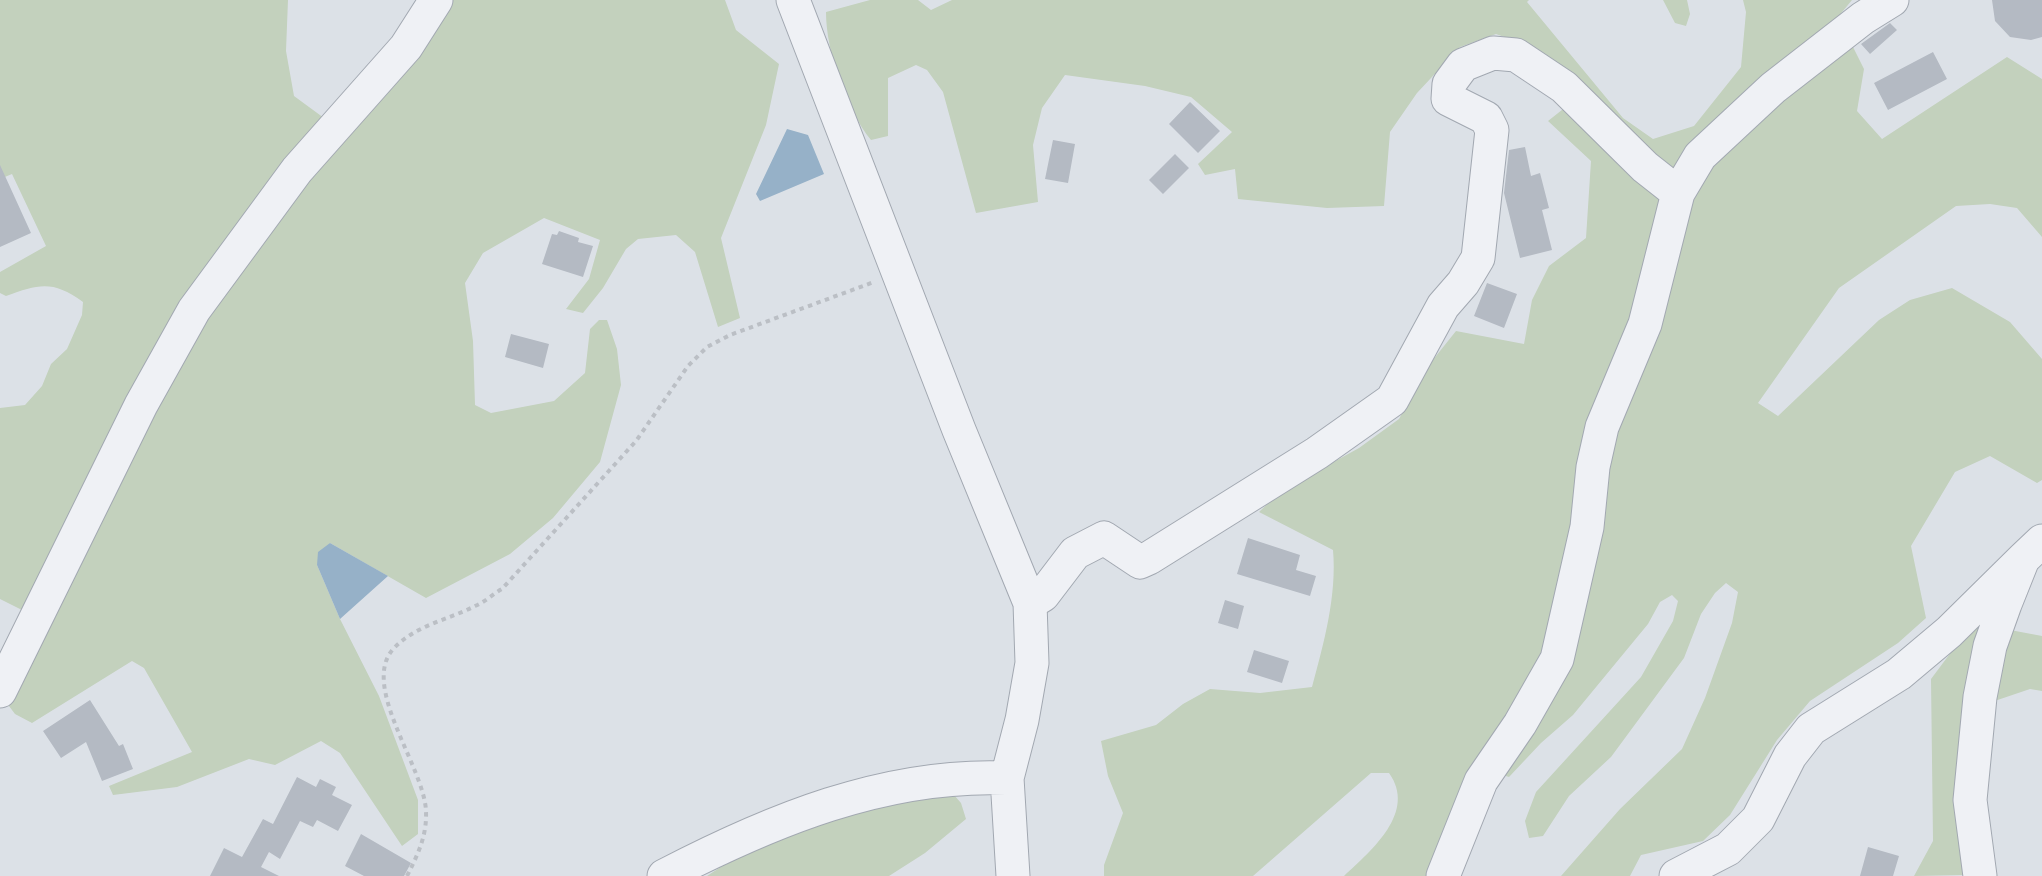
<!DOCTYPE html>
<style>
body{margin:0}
canvas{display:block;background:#dce1e7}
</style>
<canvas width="2042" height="876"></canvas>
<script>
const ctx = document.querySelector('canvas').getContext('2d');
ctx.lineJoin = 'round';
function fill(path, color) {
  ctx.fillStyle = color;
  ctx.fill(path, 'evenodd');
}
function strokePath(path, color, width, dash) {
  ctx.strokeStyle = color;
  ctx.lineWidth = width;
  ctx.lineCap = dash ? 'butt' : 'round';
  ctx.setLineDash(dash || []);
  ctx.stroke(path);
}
const green = new Path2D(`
 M 0,0 L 288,0 L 286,51 L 294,96 L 324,118 L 449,0 L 725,0 L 736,30 L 779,64 L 766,125 L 721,238 L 740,318 L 718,327 L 695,252 L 676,235 L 638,239 L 626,249 L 603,288 L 583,313 L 566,309 L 589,279 L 600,240 L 544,218 L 483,253 L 465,283 L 473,341 L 475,405 L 491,413 L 554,401 L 585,373 L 590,329 L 599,320 L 607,320 L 617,349 L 621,385 L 600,462 L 553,518 L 510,554 L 426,598 L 330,543 L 317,565 L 340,619 L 379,696 L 418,800 L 418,834 L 402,846 L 340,753 L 321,741 L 275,765 L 249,759 L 177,787 L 113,795 L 109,786 L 192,752 L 144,668 L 132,661 L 32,723 L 15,714 L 6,702 L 50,624 L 0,599 L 0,408 L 25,405 L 42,386 L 51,364 L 67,349 L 82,315 L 83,302 C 53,280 39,284 6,296 L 0,293 L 0,272 L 46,246 L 12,174 L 0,179 Z
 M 870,0 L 918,0 L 931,10 L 952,0 L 1529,0 L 1527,2 L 1623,118 L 1653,139 L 1694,126 L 1741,67 L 1746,12 L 1743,0 L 1852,0 L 1838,17 L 1864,69 L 1857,111 L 1882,139 L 2007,57 L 2042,79 L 2042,237 L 2017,208 L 1990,204 L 1956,206 L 1839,288 L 1758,403 L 1778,416 L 1879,320 L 1910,300 L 1952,288 L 2010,322 L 2042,359 L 2042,480 L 2037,483 L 1990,456 L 1955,472 L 1911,546 L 1926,618 L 1898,643 L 1810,701 L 1777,740 L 1730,815 L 1703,841 L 1641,855 L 1630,876 L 1561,876 L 1620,809 L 1682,749 L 1705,698 L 1732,623 L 1738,592 L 1726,583 L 1715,593 L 1701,614 L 1684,658 L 1611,757 L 1569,796 L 1543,836 L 1529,838 L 1525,821 L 1536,792 L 1641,677 L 1673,621 L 1678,601 L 1672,595 L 1660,602 L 1648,624 L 1573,715 L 1541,743 L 1509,777 L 1481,768 L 1431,876 L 1344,876 C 1372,850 1417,812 1389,773 L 1371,773 L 1253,876 L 1104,876 L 1104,865 L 1123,813 L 1108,776 L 1101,741 L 1156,725 L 1183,704 L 1210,689 L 1260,693 L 1312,687 C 1324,643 1337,595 1333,550 L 1259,512 L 1281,491 L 1359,448 L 1399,419 L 1428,366 L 1456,331 L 1524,344 L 1532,300 L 1549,266 L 1586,238 L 1591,161 L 1548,121 L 1572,102 L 1569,82 L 1538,49 L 1496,34 L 1460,47 L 1417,93 L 1390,132 L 1384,206 L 1327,208 L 1238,199 L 1235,169 L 1205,175 L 1198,164 L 1232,132 L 1191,97 L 1145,86 L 1065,75 L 1042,108 L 1033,145 L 1038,202 L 976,213 L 943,92 L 927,70 L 916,65 L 888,78 L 888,136 L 871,140 C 846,109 826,52 826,12 Z
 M 1663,0 L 1687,0 L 1690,14 L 1686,26 L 1675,23 Z
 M 1973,623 L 2042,636 L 2042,691 L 2030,689 L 1968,710 L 1963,752 L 1963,875 L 1914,876 L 1933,841 L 1931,679 Z
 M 954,795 L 961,803 L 966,819 L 925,853 L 889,876 L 707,876 L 739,855 L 867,802 Z`);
const water = new Path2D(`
 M 787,129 L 808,135 L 824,174 L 760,201 L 756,194 Z
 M 330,543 L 388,576 L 340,619 L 317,565 L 318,552 Z`);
const building = new Path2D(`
 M 1992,0 L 2042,0 L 2042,37 L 2031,40 L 2010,37 L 1995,21 Z
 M 1890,23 L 1897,30 L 1870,54 L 1861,44 Z
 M 1933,52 L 1947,79 L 1888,110 L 1874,83 Z
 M 1190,102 L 1220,131 L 1198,153 L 1169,124 Z
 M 1053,140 L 1075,144 L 1068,183 L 1045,179 Z
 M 1525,147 L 1531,176 L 1540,173 L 1549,208 L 1542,210 L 1552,250 L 1520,258 L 1504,193 L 1509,150 Z
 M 1175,154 L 1189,168 L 1163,194 L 1149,180 Z
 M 0,165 L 31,233 L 0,247 Z
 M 559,231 L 579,238 L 578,242 L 593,246 L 583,277 L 542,264 L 552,234 L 557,235 Z
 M 1487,283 L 1517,294 L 1504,328 L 1474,316 Z
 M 511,334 L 549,344 L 543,368 L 505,357 Z
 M 1248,538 L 1300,555 L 1296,570 L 1316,576 L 1310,596 L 1237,574 Z
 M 1225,600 L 1244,606 L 1238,629 L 1218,623 Z
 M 1254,650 L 1289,661 L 1282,683 L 1247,672 Z
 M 90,700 L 119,746 L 123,744 L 133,769 L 102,781 L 86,742 L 61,758 L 43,731 Z
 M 297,777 L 316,787 L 320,779 L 336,787 L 332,795 L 352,805 L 338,831 L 317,820 L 313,827 L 300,821 L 280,859 L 269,852 L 261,867 L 279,876 L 210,876 L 224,848 L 242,857 L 263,819 L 273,824 Z
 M 361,834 L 411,863 L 404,876 L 364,876 L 345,866 Z
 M 1868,847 L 1899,856 L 1893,876 L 1860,876 Z`);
const path = new Path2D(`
 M 407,876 C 418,854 427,836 426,811 C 424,766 359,685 394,648 C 416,625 448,620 475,606 C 485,602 493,594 502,589 L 636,441 L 688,366 L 707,347 L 730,335 L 874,282`);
const minor = new Path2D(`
 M 793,0 L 959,430 L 1030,603 L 1032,663 L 1022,720 L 1007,778 L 1013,876
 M 1030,603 L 1043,595 L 1075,553 L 1104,538 L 1140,562 L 1149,558 L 1317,453 L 1392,400 L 1443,306 L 1463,283 L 1478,258 L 1492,130 L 1486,118 L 1448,99 L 1449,84 L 1463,65 L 1493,53 L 1516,55 L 1564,87 L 1645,167 L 1678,193
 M 0,691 L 141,405 L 194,310 L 297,170 L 406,47 L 436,0
 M 664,876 C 770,821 885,773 1007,778
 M 1443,876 L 1481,781 L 1520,724 L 1557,659 L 1587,527 L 1593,467 L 1602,427 L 1645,324 L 1678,193 L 1700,156 L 1773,88 L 1863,18 L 1892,0
 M 1676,876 L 1728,849 L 1758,819 L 1790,756 L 1811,729 L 1899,674 L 1949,632 L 2023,559
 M 1980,876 L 1970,800 L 1980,697 L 1990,646 L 2005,604 L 2023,559 L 2042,541`);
fill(green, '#c3d1bd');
fill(water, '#96b1c8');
fill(building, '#b4bac3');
strokePath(minor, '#a2a8b1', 35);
strokePath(path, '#bbbfc5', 4, [4.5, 4.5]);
strokePath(minor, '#eff1f5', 33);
</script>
